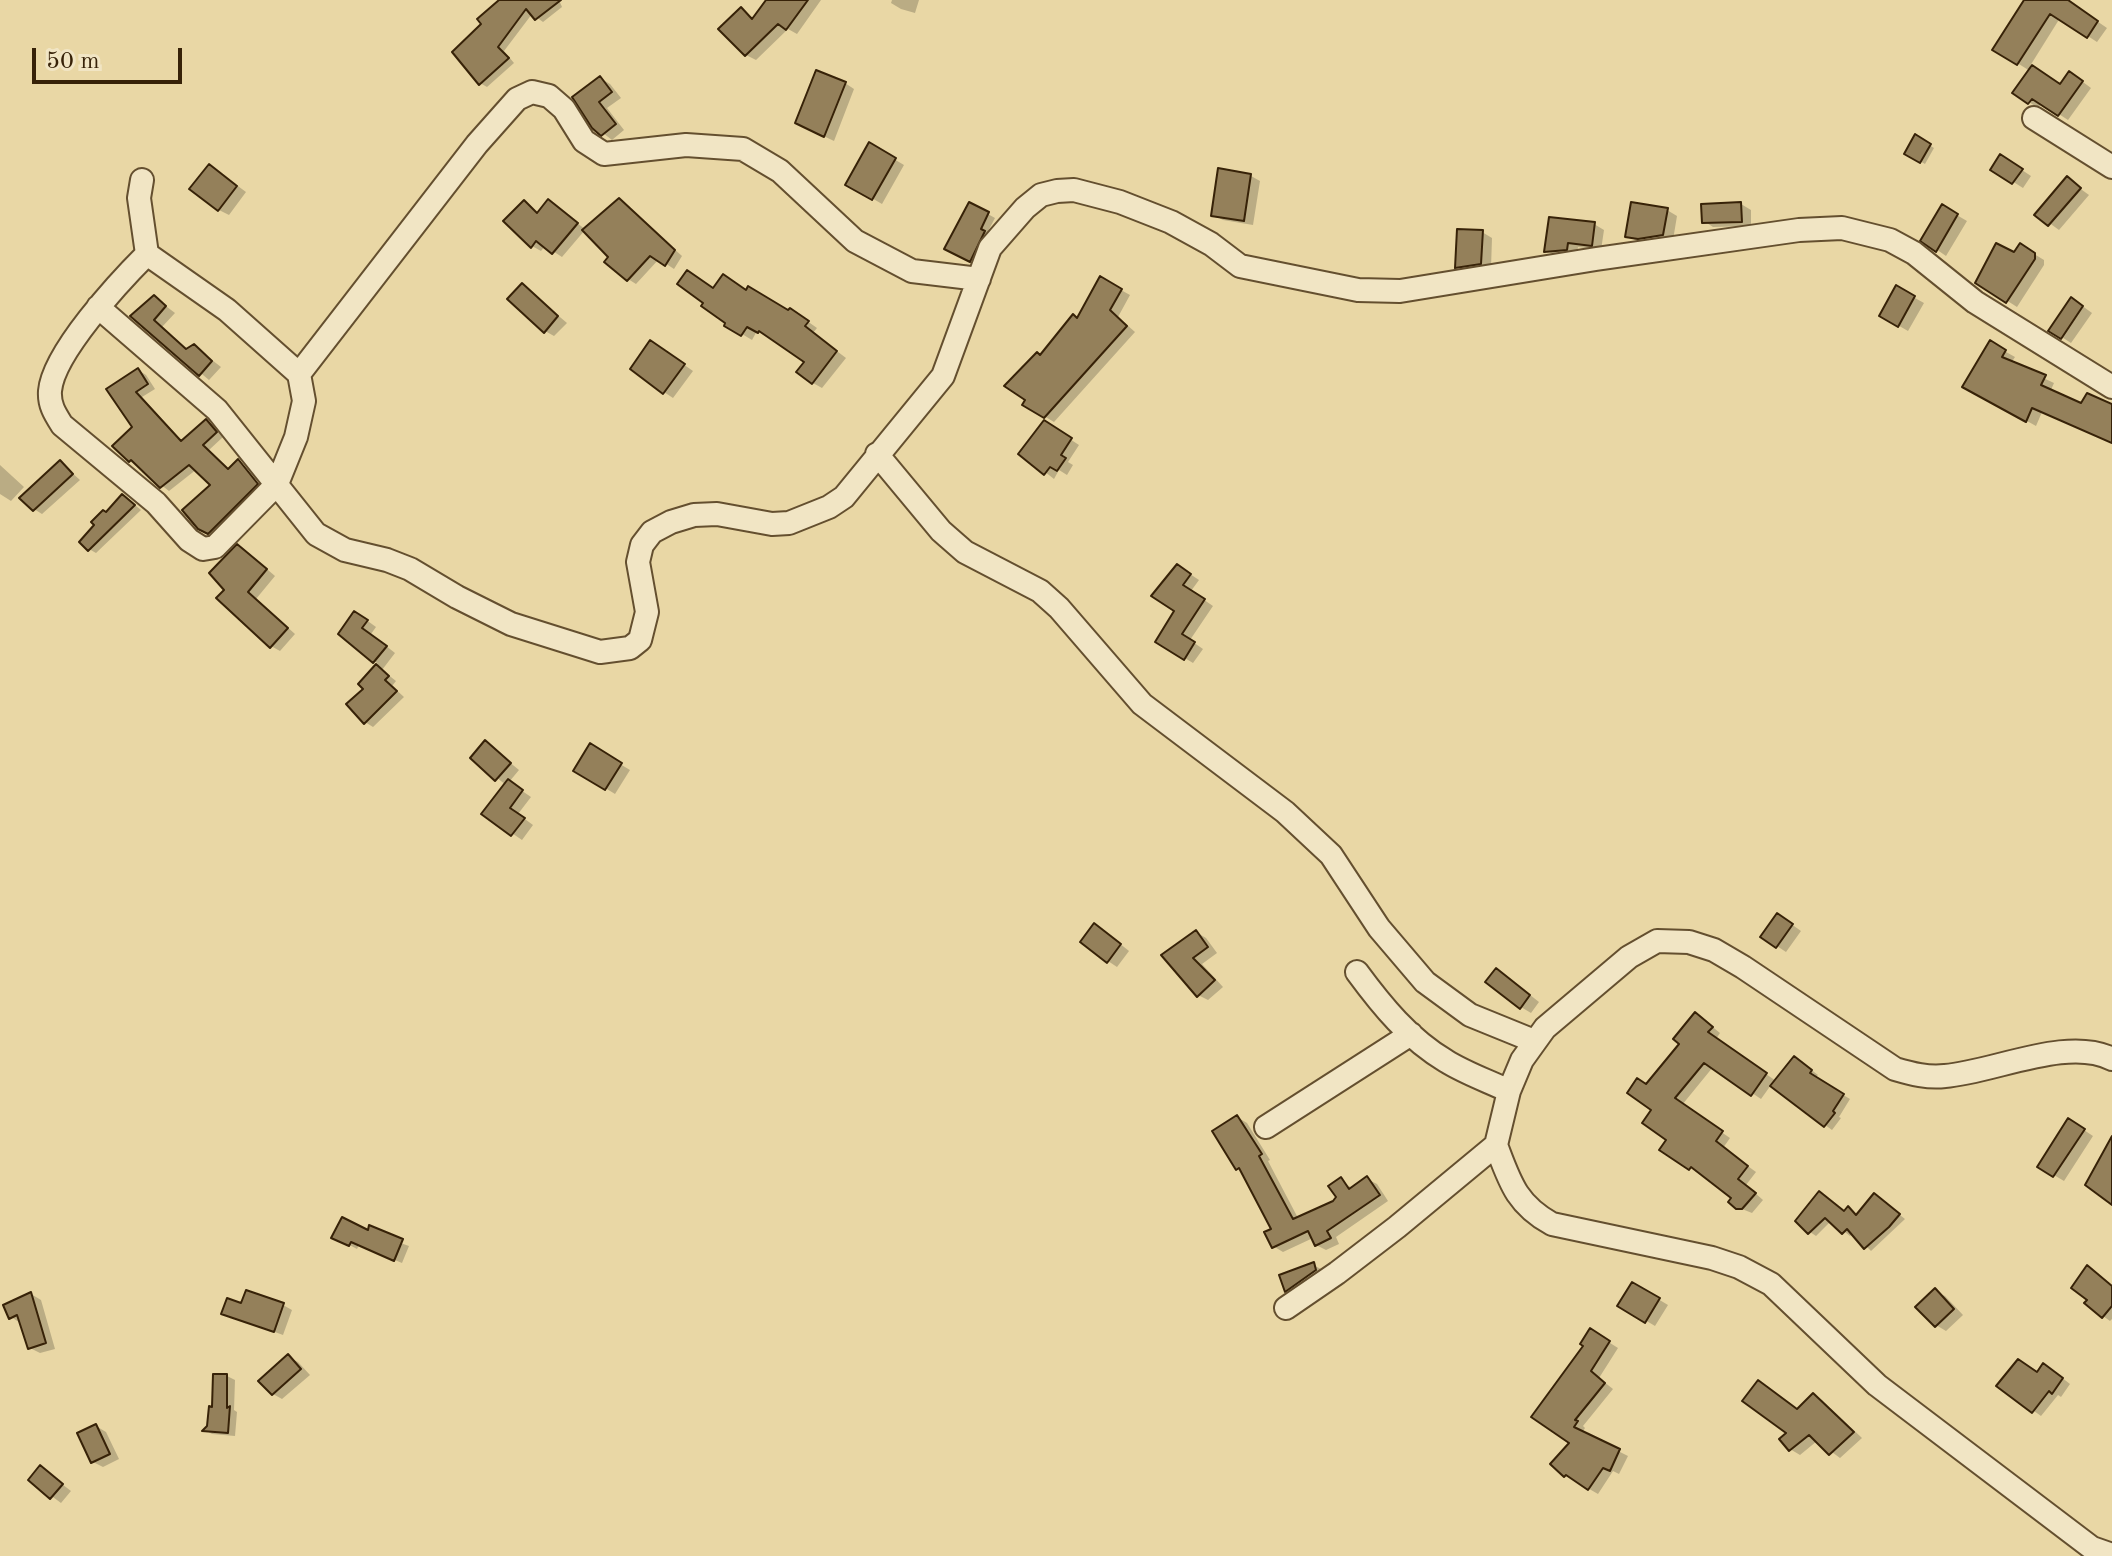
<!DOCTYPE html>
<style>
body{margin:0}
#map{position:relative;width:2112px;height:1556px;overflow:hidden;background:#e9d7a5;font-family:"Old Standard TT",serif}
canvas{display:block}
.scale{position:absolute;left:32px;top:48px;width:150px;height:36px;box-sizing:border-box;border:4px solid #372208;border-top:0;padding-left:10px;font-size:24px;line-height:28px;white-space:nowrap;color:#372208;-webkit-text-stroke:6px #f1e5c4;paint-order:stroke}
</style>
<div id="map">
<canvas width="2112" height="1556"></canvas>
<div class="scale">50 m</div>
</div>
<script>
const ctx = document.querySelector('canvas').getContext('2d');
ctx.lineJoin = 'round';
function fill(path, color) {
  ctx.fillStyle = color;
  ctx.fill(path, 'evenodd');
}
function strokePath(path, color, width, dash) {
  ctx.strokeStyle = color;
  ctx.lineWidth = width;
  ctx.lineCap = dash ? 'butt' : 'round';
  ctx.setLineDash(dash || []);
  ctx.stroke(path);
}
const shadow = new Path2D(`
 M 507,0 L 559,0 L 562,7 L 543,22 L 532,14 L 504,51 L 514,63 L 487,87 L 480,83 Z
 M 768,0 L 821,0 L 797,34 L 788,29 L 756,60 L 746,55 L 721,29 L 741,10 L 755,19 Z
 M 892,0 L 919,0 L 915,13 L 901,9 L 891,3 Z
 M 2027,0 L 2070,0 L 2069,2 L 2107,28 L 2097,42 L 2060,18 L 2030,66 L 2061,86 L 2079,79 L 2091,88 L 2068,120 L 2042,103 L 2038,108 L 2029,102 L 2030,71 L 1995,49 Z
 M 600,78 L 610,84 L 621,98 L 607,108 L 624,130 L 612,140 L 594,126 Z
 M 845,83 L 854,89 L 834,141 L 807,128 Z
 M 1916,137 L 1934,148 L 1925,164 L 1906,153 Z
 M 870,145 L 904,165 L 882,204 L 848,184 Z
 M 2010,162 L 2031,176 L 2023,188 L 1993,169 Z
 M 219,172 L 246,192 L 229,215 L 219,210 Z
 M 1251,176 L 1260,181 L 1253,225 L 1223,220 L 1213,215 Z
 M 2067,179 L 2089,195 L 2059,230 L 2037,214 Z
 M 619,200 L 682,256 L 674,269 L 659,259 L 636,284 L 628,279 L 585,230 L 562,257 L 545,246 L 541,251 L 532,246 L 524,203 L 539,214 L 549,201 L 586,230 Z
 M 970,204 L 995,218 L 986,235 L 990,237 L 977,264 L 947,248 Z
 M 1741,204 L 1751,210 L 1751,226 L 1713,227 L 1704,221 Z
 M 1943,207 L 1967,221 L 1946,256 L 1923,240 Z
 M 1667,210 L 1677,216 L 1673,240 L 1649,243 L 1637,241 L 1627,236 Z
 M 1594,224 L 1604,230 L 1601,250 L 1578,247 L 1577,254 L 1556,256 L 1546,250 Z
 M 1482,232 L 1492,238 L 1491,268 L 1466,272 L 1457,267 Z
 M 2021,246 L 2044,260 L 2044,265 L 2017,307 L 1978,282 L 2015,255 Z
 M 1101,279 L 1130,295 L 1118,317 L 1135,332 L 1054,422 L 1024,404 L 1041,357 L 1079,319 Z
 M 522,285 L 567,323 L 554,336 L 545,331 Z
 M 1897,288 L 1924,303 L 1908,331 L 1882,316 Z
 M 714,290 L 747,292 L 789,313 L 800,316 L 817,328 L 813,333 L 846,358 L 822,388 L 813,383 L 807,362 L 757,331 L 752,340 L 727,325 Z
 M 154,297 L 175,313 L 162,327 L 188,350 L 194,346 L 221,367 L 209,380 L 133,316 Z
 M 2081,305 L 2092,313 L 2071,343 L 2051,330 Z
 M 1990,343 L 2015,357 L 2011,363 L 2054,383 L 2050,392 L 2082,406 L 2112,406 L 2112,443 L 2042,412 L 2036,426 L 1964,386 Z
 M 660,348 L 693,371 L 673,398 L 664,392 Z
 M 138,370 L 146,375 L 155,389 L 142,397 L 183,442 L 207,422 L 215,427 L 223,437 L 209,450 L 230,470 L 238,462 L 246,466 L 265,489 L 217,537 L 209,533 L 213,485 L 197,469 L 169,491 L 130,461 L 135,428 L 109,389 Z
 M 1053,428 L 1079,445 L 1068,462 L 1073,465 L 1067,475 L 1059,470 L 1054,479 L 1021,453 Z
 M 60,462 L 80,480 L 42,514 L 34,509 Z
 M 0,465 L 24,487 L 11,501 L 0,494 Z
 M 130,501 L 141,510 L 96,553 L 89,549 L 107,514 Z
 M 247,552 L 275,576 L 256,599 L 295,634 L 280,651 L 271,646 L 226,590 Z
 M 1187,572 L 1199,580 L 1191,591 L 1213,606 L 1190,640 L 1203,649 L 1193,663 L 1157,641 L 1177,611 L 1154,596 Z
 M 365,619 L 376,627 L 371,634 L 395,653 L 382,670 L 396,681 L 392,686 L 404,697 L 373,727 L 365,722 L 366,689 L 361,684 L 378,664 L 341,633 Z
 M 486,743 L 519,770 L 509,782 L 531,797 L 518,814 L 533,825 L 522,840 L 484,814 L 506,785 L 472,758 Z
 M 590,746 L 630,770 L 615,794 L 576,770 Z
 M 1787,921 L 1801,931 L 1786,952 L 1777,946 Z
 M 1104,931 L 1129,951 L 1117,967 L 1108,961 Z
 M 1196,932 L 1206,938 L 1217,953 L 1202,964 L 1223,987 L 1208,1000 L 1198,995 L 1164,956 Z
 M 1506,976 L 1539,1002 L 1531,1013 L 1521,1007 Z
 M 1704,1020 L 1720,1033 L 1716,1039 L 1776,1081 L 1801,1062 L 1818,1075 L 1815,1078 L 1850,1099 L 1839,1117 L 1841,1118 L 1832,1130 L 1771,1085 L 1761,1099 L 1713,1067 L 1682,1105 L 1730,1138 L 1723,1148 L 1756,1172 L 1746,1185 L 1763,1200 L 1752,1213 L 1737,1207 L 1734,1198 L 1700,1172 L 1690,1168 L 1669,1140 L 1654,1110 L 1647,1086 Z
 M 1237,1117 L 1247,1123 L 1270,1160 L 1268,1161 L 1298,1218 L 1335,1203 L 1341,1180 L 1353,1189 L 1367,1179 L 1377,1184 L 1388,1201 L 1336,1237 L 1339,1244 L 1326,1250 L 1316,1245 L 1313,1238 L 1283,1252 L 1273,1246 L 1274,1230 L 1243,1172 L 1238,1168 Z
 M 2078,1126 L 2093,1136 L 2064,1181 L 2039,1166 Z
 M 1826,1197 L 1845,1213 L 1848,1209 L 1858,1216 L 1881,1200 L 1905,1219 L 1871,1251 L 1853,1233 L 1850,1236 L 1831,1221 L 1816,1236 L 1810,1232 Z
 M 369,1232 L 409,1246 L 402,1263 L 359,1245 L 357,1249 L 342,1241 Z
 M 1313,1265 L 1323,1270 L 1296,1296 L 1286,1291 Z
 M 1633,1284 L 1668,1305 L 1655,1326 L 1620,1305 Z
 M 2112,1286 L 2112,1319 L 2110,1321 L 2103,1316 Z
 M 1935,1291 L 1945,1296 L 1963,1315 L 1946,1331 L 1936,1325 Z
 M 31,1294 L 41,1300 L 55,1349 L 40,1353 L 30,1348 L 22,1324 L 11,1317 Z
 M 283,1305 L 292,1310 L 283,1335 L 224,1313 L 242,1306 Z
 M 1591,1331 L 1618,1348 L 1599,1378 L 1613,1389 L 1583,1426 L 1585,1428 L 1582,1433 L 1628,1456 L 1619,1474 L 1613,1471 L 1598,1494 L 1565,1475 L 1572,1443 L 1534,1416 L 1586,1346 Z
 M 288,1357 L 298,1362 L 310,1375 L 282,1399 L 273,1394 Z
 M 2052,1370 L 2070,1384 L 2061,1397 L 2058,1395 L 2041,1416 L 1999,1386 Z
 M 227,1376 L 235,1380 L 234,1410 L 237,1412 L 235,1436 L 212,1434 L 205,1430 Z
 M 1813,1395 L 1822,1400 L 1862,1438 L 1840,1458 L 1817,1441 L 1800,1455 L 1790,1449 L 1798,1411 Z
 M 96,1426 L 106,1432 L 119,1459 L 103,1467 L 93,1462 Z
 M 41,1468 L 71,1491 L 61,1503 L 30,1480 Z`);
const building = new Path2D(`
 M 499,0 L 561,0 L 535,20 L 526,9 L 498,47 L 509,58 L 479,85 L 452,52 L 481,24 L 477,19 Z
 M 766,0 L 808,0 L 786,30 L 778,24 L 745,56 L 718,29 L 741,7 L 752,19 Z
 M 2024,0 L 2068,0 L 2098,21 L 2087,38 L 2050,14 L 2017,65 L 1992,50 Z
 M 2032,65 L 2060,84 L 2069,71 L 2083,81 L 2058,116 L 2032,99 L 2028,104 L 2012,93 Z
 M 816,70 L 846,82 L 824,137 L 795,123 Z
 M 600,76 L 612,92 L 599,102 L 616,124 L 601,136 L 592,128 L 572,97 Z
 M 1915,134 L 1931,144 L 1920,163 L 1904,154 Z
 M 869,142 L 896,158 L 872,200 L 845,185 Z
 M 2000,154 L 2023,169 L 2012,184 L 1990,170 Z
 M 209,164 L 237,186 L 218,211 L 189,189 Z
 M 1218,168 L 1251,174 L 1244,221 L 1211,216 Z
 M 2067,176 L 2081,188 L 2048,226 L 2034,215 Z
 M 619,198 L 675,250 L 665,266 L 650,256 L 627,281 L 604,262 L 608,257 L 582,230 Z
 M 548,199 L 578,223 L 552,254 L 536,241 L 531,248 L 503,221 L 524,200 L 537,213 Z
 M 969,202 L 989,212 L 981,229 L 985,231 L 970,262 L 944,249 Z
 M 1631,202 L 1668,208 L 1663,235 L 1638,239 L 1625,237 Z
 M 1741,202 L 1742,222 L 1702,223 L 1701,204 Z
 M 1942,204 L 1958,214 L 1936,252 L 1920,241 Z
 M 1549,217 L 1595,222 L 1592,246 L 1568,243 L 1567,250 L 1544,252 Z
 M 1457,229 L 1483,230 L 1481,264 L 1455,268 Z
 M 1996,243 L 2014,252 L 2020,243 L 2035,253 L 2035,259 L 2006,303 L 1975,283 Z
 M 687,270 L 713,288 L 723,274 L 746,290 L 748,286 L 788,310 L 790,308 L 809,321 L 805,326 L 837,351 L 812,384 L 796,372 L 804,362 L 759,331 L 758,333 L 747,327 L 741,336 L 724,326 L 725,323 L 701,306 L 703,303 L 677,284 Z
 M 1100,276 L 1122,289 L 1110,310 L 1127,326 L 1044,418 L 1022,405 L 1025,400 L 1004,386 L 1037,352 L 1040,355 L 1073,314 L 1077,318 Z
 M 522,283 L 558,316 L 544,333 L 507,299 Z
 M 1896,285 L 1915,296 L 1898,327 L 1879,316 Z
 M 154,295 L 166,306 L 154,320 L 186,349 L 194,344 L 212,361 L 199,376 L 130,316 Z
 M 2071,297 L 2083,306 L 2061,339 L 2048,331 Z
 M 650,340 L 685,364 L 663,394 L 630,369 Z
 M 1990,340 L 2006,350 L 2002,357 L 2046,375 L 2041,385 L 2081,403 L 2087,393 L 2112,404 L 2112,443 L 2032,408 L 2026,422 L 1962,387 Z
 M 138,368 L 148,384 L 136,392 L 181,441 L 206,419 L 217,432 L 203,445 L 228,469 L 238,459 L 258,484 L 208,534 L 198,529 L 182,510 L 210,485 L 189,465 L 160,488 L 131,460 L 129,462 L 112,446 L 132,427 L 106,389 Z
 M 1044,420 L 1072,438 L 1061,455 L 1066,458 L 1057,471 L 1050,467 L 1044,475 L 1018,454 Z
 M 60,460 L 73,474 L 33,511 L 19,498 Z
 M 122,494 L 135,505 L 88,551 L 79,542 L 94,525 L 91,522 L 103,510 L 106,512 Z
 M 237,544 L 267,569 L 248,592 L 288,628 L 270,648 L 216,598 L 224,590 L 209,573 Z
 M 1177,564 L 1191,574 L 1183,585 L 1205,599 L 1182,634 L 1195,642 L 1184,660 L 1155,642 L 1174,611 L 1151,596 Z
 M 354,611 L 368,620 L 362,628 L 387,646 L 373,663 L 338,634 Z
 M 376,664 L 389,676 L 385,680 L 397,691 L 364,724 L 346,704 L 363,689 L 358,684 Z
 M 485,740 L 511,763 L 495,781 L 470,758 Z
 M 590,743 L 622,763 L 605,790 L 573,771 Z
 M 508,779 L 523,790 L 510,808 L 525,818 L 511,836 L 481,814 Z
 M 1777,913 L 1793,924 L 1776,948 L 1760,937 Z
 M 1094,923 L 1121,944 L 1107,963 L 1080,942 Z
 M 1196,930 L 1208,947 L 1193,958 L 1215,980 L 1197,997 L 1161,955 Z
 M 1496,968 L 1530,995 L 1520,1009 L 1485,982 Z
 M 1695,1012 L 1713,1027 L 1708,1032 L 1767,1073 L 1751,1096 L 1704,1063 L 1675,1098 L 1723,1131 L 1716,1141 L 1748,1166 L 1738,1179 L 1756,1193 L 1742,1209 L 1736,1209 L 1728,1202 L 1731,1198 L 1691,1167 L 1689,1170 L 1659,1150 L 1666,1140 L 1642,1123 L 1651,1110 L 1627,1093 L 1637,1078 L 1646,1084 L 1679,1044 L 1673,1039 Z
 M 1794,1056 L 1812,1070 L 1810,1073 L 1844,1094 L 1833,1111 L 1835,1113 L 1824,1127 L 1770,1086 Z
 M 1237,1115 L 1262,1154 L 1259,1156 L 1293,1219 L 1333,1201 L 1336,1197 L 1328,1186 L 1341,1177 L 1349,1189 L 1367,1176 L 1380,1195 L 1327,1231 L 1331,1238 L 1315,1246 L 1308,1231 L 1272,1248 L 1264,1232 L 1271,1229 L 1239,1168 L 1236,1170 L 1212,1131 Z
 M 2068,1118 L 2085,1129 L 2053,1177 L 2037,1167 Z
 M 2112,1136 L 2112,1205 L 2085,1185 Z
 M 1819,1191 L 1844,1211 L 1848,1206 L 1856,1215 L 1874,1193 L 1900,1214 L 1889,1227 L 1864,1249 L 1847,1229 L 1842,1234 L 1825,1218 L 1808,1234 L 1795,1221 Z
 M 342,1217 L 368,1230 L 369,1225 L 403,1239 L 394,1261 L 351,1242 L 349,1246 L 331,1238 Z
 M 1314,1262 L 1316,1270 L 1285,1292 L 1279,1275 Z
 M 2087,1265 L 2112,1286 L 2112,1306 L 2102,1318 L 2084,1303 L 2087,1300 L 2071,1288 Z
 M 1632,1282 L 1660,1298 L 1645,1323 L 1617,1306 Z
 M 1935,1288 L 1954,1309 L 1935,1327 L 1915,1307 Z
 M 246,1290 L 284,1303 L 274,1332 L 221,1314 L 227,1298 L 241,1303 Z
 M 31,1292 L 46,1343 L 28,1349 L 17,1315 L 9,1319 L 3,1305 Z
 M 1590,1328 L 1610,1341 L 1591,1371 L 1605,1383 L 1575,1420 L 1578,1421 L 1574,1427 L 1620,1449 L 1610,1471 L 1603,1468 L 1588,1490 L 1566,1475 L 1564,1477 L 1550,1464 L 1569,1443 L 1531,1417 L 1583,1346 L 1580,1344 Z
 M 288,1354 L 301,1369 L 272,1395 L 258,1381 Z
 M 2018,1359 L 2037,1372 L 2043,1363 L 2063,1378 L 2052,1394 L 2049,1391 L 2032,1413 L 1996,1386 Z
 M 213,1374 L 227,1374 L 227,1408 L 230,1406 L 228,1433 L 202,1431 L 207,1426 L 209,1406 L 212,1407 Z
 M 1758,1380 L 1797,1409 L 1813,1393 L 1854,1432 L 1829,1455 L 1809,1435 L 1789,1451 L 1779,1439 L 1786,1433 L 1742,1401 Z
 M 96,1424 L 110,1454 L 91,1463 L 77,1433 Z
 M 40,1465 L 63,1484 L 50,1499 L 28,1480 Z`);
const street = new Path2D(`
 M 2034,118 L 2112,167
 M 142,180 L 139,198 L 147,254 L 227,310 L 299,374 L 304,401 L 296,437 L 277,484 L 215,547 L 203,549 L 189,540 L 156,503 L 62,425 C 55,414 49,405 50,391 C 53,353 120,281 147,254
 M 98,307 L 217,410 L 316,534 L 345,550 L 387,560 L 410,569 L 457,597 L 511,624 L 600,652 L 630,648 L 640,640 L 647,612 L 638,562 L 642,545 L 652,532 L 671,522 L 694,515 L 717,514 L 772,524 L 789,523 L 829,507 L 844,497 L 943,376 L 990,248 L 1025,208 L 1041,195 L 1057,191 L 1074,190 L 1120,202 L 1171,222 L 1211,244 L 1240,266 L 1358,290 L 1400,291 L 1596,259 L 1799,230 L 1842,228 L 1890,240 L 1914,253 L 1975,302 L 2112,387
 M 299,374 L 477,144 L 517,99 L 532,92 L 549,96 L 564,109 L 584,141 L 604,154 L 686,145 L 743,149 L 780,171 L 855,241 L 912,271 L 979,279
 M 877,454 L 941,531 L 965,552 L 1040,591 L 1059,608 L 1142,704 L 1285,812 L 1331,855 L 1379,928 L 1425,982 L 1470,1015 L 1534,1041
 M 1357,972 C 1382,1006 1409,1039 1446,1061 C 1465,1073 1488,1081 1509,1091
 M 1266,1127 L 1411,1034
 M 1496,1145 C 1510,1182 1516,1204 1552,1224 L 1712,1258 L 1739,1267 L 1771,1284 L 1877,1385 L 2092,1548 L 2112,1555
 M 1286,1308 L 1337,1273 L 1397,1227 L 1496,1145 L 1509,1091 L 1522,1060 L 1545,1028 L 1629,957 L 1657,941 L 1689,942 L 1714,950 L 1743,967 L 1895,1069 C 1912,1074 1928,1078 1945,1076 C 1994,1072 2068,1036 2112,1059`);
fill(shadow, '#0003');
fill(building, '#94805a');
strokePath(building, '#372208', 2);
strokePath(street, '#644f2f', 26);
strokePath(street, '#f1e5c4', 22);
</script>
